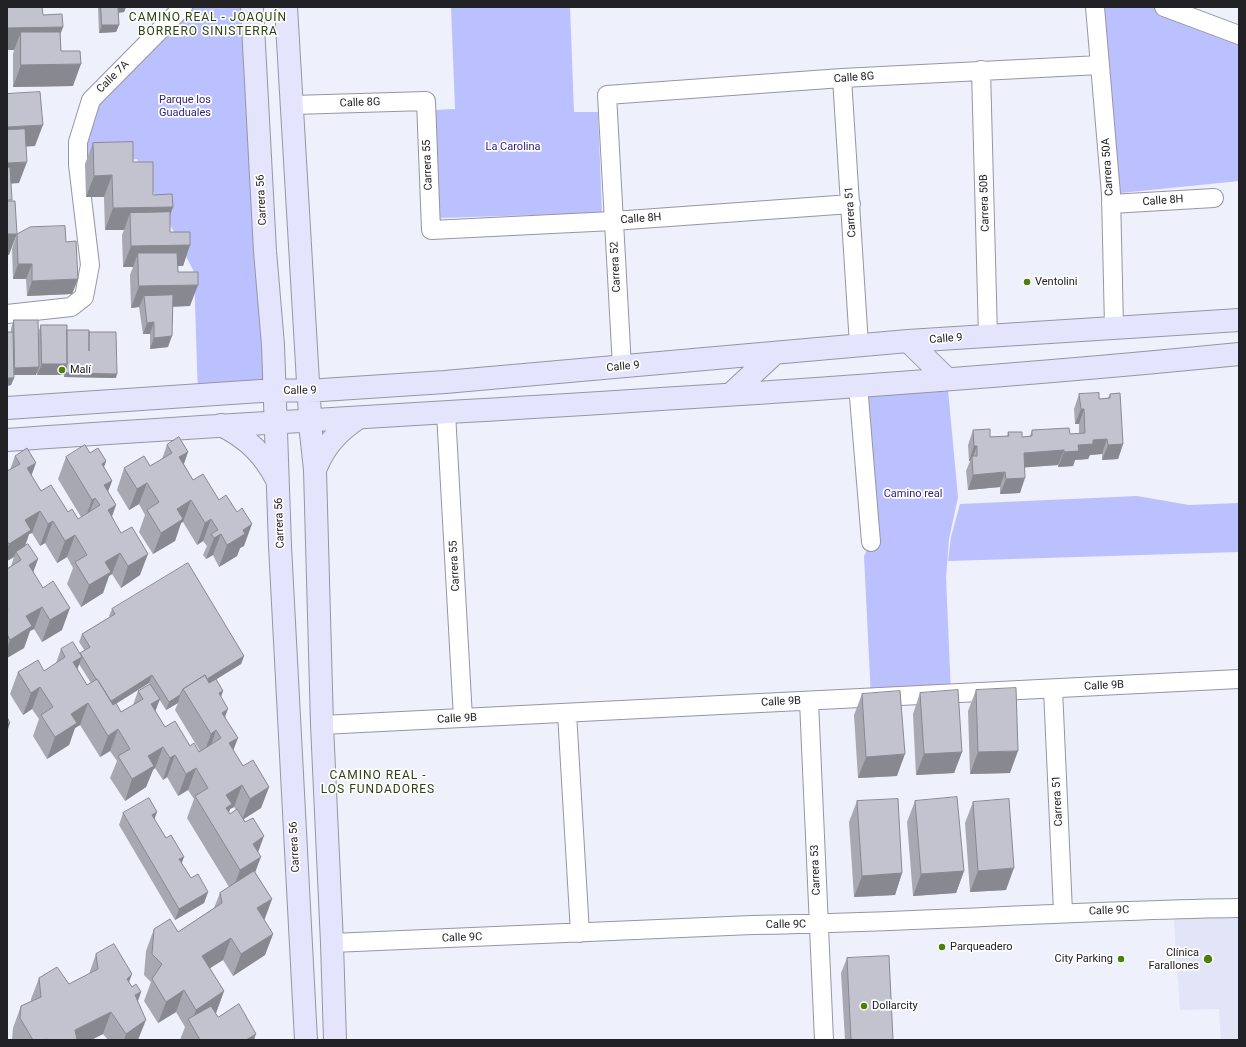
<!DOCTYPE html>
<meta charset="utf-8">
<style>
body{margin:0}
#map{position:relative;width:1246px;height:1047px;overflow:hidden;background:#eef0fc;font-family:Roboto,sans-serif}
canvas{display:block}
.frame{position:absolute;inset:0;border:8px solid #212126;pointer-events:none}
</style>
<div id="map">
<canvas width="1246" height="1047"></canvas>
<div class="frame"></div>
</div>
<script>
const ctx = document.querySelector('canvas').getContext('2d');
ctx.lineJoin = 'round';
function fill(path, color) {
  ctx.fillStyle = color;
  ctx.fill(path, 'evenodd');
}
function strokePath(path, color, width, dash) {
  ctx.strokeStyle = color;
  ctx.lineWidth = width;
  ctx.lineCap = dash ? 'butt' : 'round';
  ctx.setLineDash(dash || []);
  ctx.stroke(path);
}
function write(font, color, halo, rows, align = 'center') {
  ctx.font = font + ' Roboto,sans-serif';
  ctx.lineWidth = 3.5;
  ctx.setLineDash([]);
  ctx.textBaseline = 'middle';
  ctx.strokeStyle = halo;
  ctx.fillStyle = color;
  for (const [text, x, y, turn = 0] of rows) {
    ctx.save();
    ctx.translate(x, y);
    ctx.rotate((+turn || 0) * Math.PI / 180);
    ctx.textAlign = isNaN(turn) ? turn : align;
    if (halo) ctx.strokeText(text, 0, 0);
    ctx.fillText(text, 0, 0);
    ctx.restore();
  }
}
const built = new Path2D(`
 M 1239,908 L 1239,1040 L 1221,1040 L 1219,1009 L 1180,1010 L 1173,909 Z`);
const green = new Path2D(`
 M 183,7 L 252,7 L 276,391 L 198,397 L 194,272 L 137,159 L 78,165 L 91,100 Z
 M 451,7 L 570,7 L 574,112 L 598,112 L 602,213 L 439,218 L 435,110 L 455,109 Z
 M 1095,7 L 1164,7 L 1239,35 L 1239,181 L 1111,194 Z
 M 947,379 L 958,497 L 949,539 L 946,578 L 951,693 L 871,698 L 864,556 L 871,542 L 858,385 Z
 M 1137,496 L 1189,505 L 1239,503 L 1239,552 L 948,561 L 951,537 L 960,504 Z`);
const street = new Path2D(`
 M 1095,7 L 1111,194 L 1114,327
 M 1164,7 L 1239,35
 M 981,70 L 988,336
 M 842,78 L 859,345
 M 293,105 L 426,101 L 431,230 L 613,221 L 851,204
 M 1111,204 L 1214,198
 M 7,314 L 71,307 L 84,297 L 90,265 L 78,165 L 78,142 L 91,100 L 183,7
 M 622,367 L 607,95 L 842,78 L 1100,65
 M 858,385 L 871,542
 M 446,413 L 463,718
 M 1053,689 L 1063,912
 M 809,701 L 824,1040
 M 567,713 L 580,933
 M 322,725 L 1239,679
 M 332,943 L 752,925 C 914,923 1076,910 1239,908`);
const secondary = new Path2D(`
 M 252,7 L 265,251 L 273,345 L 280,546 L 306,1040
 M 286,7 L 311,433 L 315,470 L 322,725 L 332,943 L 335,1040
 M 908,341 L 947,379
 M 732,393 L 774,354
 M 7,408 L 261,391 L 322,390 L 445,382 L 908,341 L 1239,320
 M 221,425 C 247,438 264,454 277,480
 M 7,440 C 418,411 829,395 1239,354
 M 315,470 C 324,447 337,432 358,418`);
const wall = new Path2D(`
 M 7,7 L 43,15 L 63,27 L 60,34 L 61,51 L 73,86 L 13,87 L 13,54 L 14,50 Z
 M 98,7 L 126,7 L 124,12 L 118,13 L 119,25 L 116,32 L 99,33 Z
 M 93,143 L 133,162 L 153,195 L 173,207 L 170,214 L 170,232 L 190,245 L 183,266 L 178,266 L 178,272 L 190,306 L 173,307 L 168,347 L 150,349 L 150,334 L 143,334 L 139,307 L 131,308 L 130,275 L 133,267 L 123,267 L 122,235 L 124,230 L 105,230 L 104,197 L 86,197 L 85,164 Z
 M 17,234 L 66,242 L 78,279 L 72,294 L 27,296 L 26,279 L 13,279 L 12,249 Z
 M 14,320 L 38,333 L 41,325 L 89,334 L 89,332 L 116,378 L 64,377 L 64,373 L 63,375 L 37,375 L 37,371 L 36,375 L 14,375 L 14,378 L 11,385 L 7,386 L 7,332 L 11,332 L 11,328 Z
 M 1079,394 L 1099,399 L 1108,398 L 1110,394 L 1123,444 L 1118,459 L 1102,460 L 1102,454 L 1090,455 L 1088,459 L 1075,460 L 1073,466 L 1058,467 L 1058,465 L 1025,467 L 1020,493 L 1000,494 L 1000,487 L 968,490 L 966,471 L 970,461 L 969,461 L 968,445 L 973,430 L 990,437 L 1007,436 L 1008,432 L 1022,437 L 1030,436 L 1032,430 L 1070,434 L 1079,433 L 1079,424 L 1075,424 L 1074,409 Z
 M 167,445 L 188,452 L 184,464 L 193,480 L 244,546 L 240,548 L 237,556 L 219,567 L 213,555 L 206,559 L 203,555 L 207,546 L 203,541 L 197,545 L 183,522 L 181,523 L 175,541 L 153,554 L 139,532 L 145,515 L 139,504 L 129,510 L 117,490 L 124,468 L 150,466 L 162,459 Z
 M 90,453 L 106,461 L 104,467 L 112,481 L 108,491 L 116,505 L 112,517 L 140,575 L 121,588 L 112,574 L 109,576 L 103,593 L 81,607 L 67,584 L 73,568 L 67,557 L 57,563 L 45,543 L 40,546 L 32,533 L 29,534 L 25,546 L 38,559 L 33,572 L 62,630 L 42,642 L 34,629 L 30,631 L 24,648 L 7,658 L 7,569 L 11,566 L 14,557 L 7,561 L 7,471 L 10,470 L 15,456 L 32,476 L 41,491 L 68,512 L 78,519 L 81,517 L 58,479 L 66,457 Z
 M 112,609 L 244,656 L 241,664 L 216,679 L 223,691 L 221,697 L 233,750 L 243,766 L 269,787 L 261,808 L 244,819 L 258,852 L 255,872 L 272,899 L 264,920 L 273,934 L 265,955 L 233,976 L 223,960 L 210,968 L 224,991 L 216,1013 L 216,1014 L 218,1017 L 254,1040 L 180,1040 L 185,1027 L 176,1012 L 158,1023 L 144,1001 L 151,982 L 144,975 L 146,951 L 154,929 L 178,932 L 214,908 L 220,893 L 229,887 L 187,818 L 194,799 L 188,790 L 178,796 L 167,777 L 163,780 L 155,768 L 153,770 L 146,787 L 125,801 L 110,778 L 117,761 L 110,751 L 100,757 L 80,725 L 75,728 L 69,745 L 47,759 L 33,736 L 39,719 L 32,709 L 23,715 L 10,694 L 18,672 L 44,671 L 56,663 L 61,649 L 80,654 L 85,651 L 79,642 L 82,634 L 110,617 L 109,616 ZM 79,664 L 91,683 L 87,685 L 77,669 ZM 149,683 L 150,684 L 138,691 L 133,705 L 121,712 L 116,704 ZM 159,699 L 166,710 L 178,703 L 175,710 L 200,751 L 190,746 L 165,727 L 155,711 ZM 234,807 L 236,810 L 230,814 L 229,813 L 230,809 Z
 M 976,690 L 1010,773 L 970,774 L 968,711 Z
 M 920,693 L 962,752 L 954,773 L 916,775 L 913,714 Z
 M 862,694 L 897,776 L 858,778 L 854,715 Z
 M 857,801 L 902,873 L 895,895 L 854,897 L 849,822 Z
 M 915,801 L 964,871 L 956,893 L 913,896 L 907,822 Z
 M 973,802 L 1006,890 L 970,892 L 965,823 Z
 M 157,812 L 154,819 L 191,878 L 208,892 L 204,903 L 175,920 L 119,825 L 123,813 Z
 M 96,954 L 129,982 L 132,987 L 141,992 L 138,1001 L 138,1040 L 108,1040 L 103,1034 L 91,1040 L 12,1040 L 13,1028 L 21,1006 L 31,1001 L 31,999 L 39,978 L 69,984 L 89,974 Z
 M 847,958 L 893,1040 L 845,1040 L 841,973 Z`);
const shadedWall = new Path2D(`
 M 117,7 L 126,7 L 124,12 L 115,13 Z
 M 102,25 L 119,25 L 116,32 L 99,33 Z
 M 63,27 L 55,49 L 21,32 L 14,50 L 7,50 L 7,28 Z
 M 81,64 L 73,86 L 13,87 L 21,65 Z
 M 43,125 L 35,146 L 7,148 L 7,127 Z
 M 27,162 L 19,183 L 7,184 L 7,163 Z
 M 112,175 L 104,197 L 86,197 L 94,176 Z
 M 173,207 L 165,229 L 130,213 L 124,230 L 105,230 L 113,208 Z
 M 7,234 L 17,234 L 9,255 L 7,255 Z
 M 190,245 L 183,266 L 138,267 L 138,253 L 133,267 L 123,267 L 131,246 Z
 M 18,264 L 32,264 L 26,279 L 13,279 Z
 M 78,279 L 72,294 L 27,296 L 32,281 Z
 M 198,285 L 190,306 L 145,307 L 144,296 L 139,307 L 131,308 L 139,286 Z
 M 154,322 L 150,334 L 143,334 L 147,323 Z
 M 172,336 L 168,347 L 150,349 L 154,338 Z
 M 42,364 L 67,364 L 63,375 L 37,375 Z
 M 39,367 L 36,375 L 12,375 L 15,368 Z
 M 66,373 L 117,374 L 116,378 L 64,377 Z
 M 7,378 L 14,378 L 11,385 L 7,386 Z
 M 1081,409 L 1084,409 L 1079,424 L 1075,424 Z
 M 1107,439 L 1102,454 L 1090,455 L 1088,459 L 1075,460 L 1073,466 L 1058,467 L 1064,452 L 1093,440 Z
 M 1123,444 L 1118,459 L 1102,460 L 1108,445 Z
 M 974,446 L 977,446 L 972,459 L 972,456 L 970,461 L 969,461 Z
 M 1064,450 L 1058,465 L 1018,468 L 1024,453 Z
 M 188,452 L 180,474 L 179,457 Z
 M 106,461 L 98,483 L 102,464 Z
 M 36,463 L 28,485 L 27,468 Z
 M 1005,472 L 1000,487 L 968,490 L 973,475 Z
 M 1025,478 L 1020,493 L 1000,494 L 1006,479 Z
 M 112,481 L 104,502 L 104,485 Z
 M 147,483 L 139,504 L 129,510 L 137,489 Z
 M 95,498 L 87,519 L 84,521 L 92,500 Z
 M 191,500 L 183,522 L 181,523 L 175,541 L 153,554 L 161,533 L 177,509 Z
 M 116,505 L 108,526 L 108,510 Z
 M 40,511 L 32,533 L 29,534 L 23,552 L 16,552 L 14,557 L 7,561 L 7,548 L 9,544 L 25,520 Z
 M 211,519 L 203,541 L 197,545 L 205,523 Z
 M 53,521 L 45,543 L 40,546 L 48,524 Z
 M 252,524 L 244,546 L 240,548 L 237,556 L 219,567 L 227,545 L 243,530 Z
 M 221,534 L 213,555 L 206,559 L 214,538 Z
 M 75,535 L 67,557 L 57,563 L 65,541 Z
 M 120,553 L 112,574 L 109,576 L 103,593 L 81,607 L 89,585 L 105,562 Z
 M 148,554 L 140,575 L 121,588 L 128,566 Z
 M 38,559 L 30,581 L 29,565 Z
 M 42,607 L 34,629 L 30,631 L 24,648 L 7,658 L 7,649 L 10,640 L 26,616 Z
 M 70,608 L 62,630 L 42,642 L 50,620 Z
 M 244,656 L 241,664 L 188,697 L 185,692 Z
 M 82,657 L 74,678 L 73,662 Z
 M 152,675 L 149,683 L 107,709 L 110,702 Z
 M 40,687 L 32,709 L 23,715 L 31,693 Z
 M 223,691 L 215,712 L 219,693 Z
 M 180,695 L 178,703 L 166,710 L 169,702 Z
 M 160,699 L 152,720 L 151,704 Z
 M 88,703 L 80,725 L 75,728 L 69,745 L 47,759 L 55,737 L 71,714 Z
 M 228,709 L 220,730 L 216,730 L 209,752 L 203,756 L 211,734 L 222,713 Z
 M 10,723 L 7,732 L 7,724 Z
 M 118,729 L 110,751 L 100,757 L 108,736 Z
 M 238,738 L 230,759 L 229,743 Z
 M 163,747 L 155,768 L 153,770 L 146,787 L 125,801 L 132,779 L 148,756 Z
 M 1018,751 L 1010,773 L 970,774 L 978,752 Z
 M 962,752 L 954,773 L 916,775 L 924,754 Z
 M 905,754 L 897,776 L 858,778 L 866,757 Z
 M 175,755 L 167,777 L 163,780 L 170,758 Z
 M 196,768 L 188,790 L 178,796 L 186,774 Z
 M 242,785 L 234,807 L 230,809 L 224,826 L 226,795 Z
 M 269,787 L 261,808 L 242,820 L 250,799 Z
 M 157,812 L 153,823 L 152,815 Z
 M 264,836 L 256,858 L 253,844 Z
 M 184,857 L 180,868 L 179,859 Z
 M 261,857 L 253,878 L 232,892 L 240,870 Z
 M 1014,868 L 1006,890 L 970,892 L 978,871 Z
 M 964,871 L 956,893 L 913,896 L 921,874 Z
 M 902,873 L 895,895 L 854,897 L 862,876 Z
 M 208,892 L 204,903 L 175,920 L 179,909 Z
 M 272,899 L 264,921 L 257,908 Z
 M 273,934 L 265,955 L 233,976 L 241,954 Z
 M 231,938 L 223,960 L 194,978 L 202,956 Z
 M 132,974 L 124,996 L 127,979 Z
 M 184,990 L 176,1012 L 158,1023 L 166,1002 Z
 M 224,991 L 216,1013 L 193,1028 L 191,1024 L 196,1010 Z
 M 141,992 L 133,1014 L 135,995 Z
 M 111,1012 L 103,1034 L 91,1040 L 72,1040 L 75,1030 Z
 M 146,1020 L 138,1040 L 124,1040 L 126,1034 Z
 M 256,1034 L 254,1040 L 246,1040 Z`);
const building = new Path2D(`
 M 7,7 L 42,7 L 43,15 L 62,14 L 63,27 L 7,28 Z
 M 101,7 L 118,7 L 119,25 L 102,25 Z
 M 21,32 L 60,32 L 61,51 L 80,51 L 81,64 L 21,65 Z
 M 40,92 L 43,125 L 7,127 L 7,94 Z
 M 25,129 L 27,162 L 7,163 L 7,130 Z
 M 133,142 L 133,162 L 153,162 L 153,195 L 172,194 L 173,207 L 113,208 L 112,175 L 94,176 L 93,143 Z
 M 10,167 L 12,200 L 7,200 L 7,168 Z
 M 7,201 L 15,201 L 17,234 L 7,234 Z
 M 170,212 L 170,232 L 190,232 L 190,245 L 131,246 L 130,213 Z
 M 65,226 L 66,242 L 76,241 L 78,279 L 32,281 L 32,264 L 18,264 L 17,234 L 30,227 Z
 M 138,253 L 177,253 L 178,272 L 198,272 L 198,285 L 139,286 Z
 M 173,295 L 172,336 L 154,338 L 154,322 L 147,323 L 144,296 Z
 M 14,320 L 38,320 L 39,367 L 15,368 Z
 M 41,325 L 67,325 L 67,364 L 42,364 Z
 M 67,330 L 89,330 L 89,351 L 89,332 L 116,332 L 117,374 L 66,373 L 66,369 L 67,364 Z
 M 7,332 L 13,332 L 14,378 L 7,378 Z
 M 1099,393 L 1099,399 L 1110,398 L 1110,394 L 1120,393 L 1123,444 L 1108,445 L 1107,439 L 1093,440 L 1093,444 L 1078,445 L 1079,451 L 1064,452 L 1064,450 L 1024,453 L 1025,478 L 1006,479 L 1005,472 L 973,475 L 972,456 L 977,456 L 977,446 L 974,446 L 973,430 L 990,429 L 990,437 L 1009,436 L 1008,432 L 1022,432 L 1022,437 L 1032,436 L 1032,430 L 1069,428 L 1070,434 L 1085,433 L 1084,409 L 1081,409 L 1079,394 Z
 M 179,437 L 188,452 L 179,457 L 193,480 L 203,474 L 219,500 L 226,495 L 237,512 L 242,508 L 252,524 L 243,530 L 245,534 L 227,545 L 221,534 L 214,538 L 211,534 L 218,530 L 211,519 L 205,523 L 191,500 L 177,509 L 183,519 L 161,533 L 147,510 L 159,502 L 147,483 L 137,489 L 124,468 L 144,456 L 150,466 L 172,453 L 167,445 Z
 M 85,445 L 90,453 L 98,448 L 106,461 L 102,464 L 112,481 L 104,485 L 116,505 L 108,510 L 121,533 L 132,527 L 148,554 L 128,566 L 120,553 L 105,562 L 111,572 L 89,585 L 75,562 L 87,555 L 75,535 L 65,541 L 53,521 L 48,524 L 40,511 L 25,520 L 31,530 L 9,544 L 7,541 L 7,471 L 20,464 L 15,456 L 27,448 L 36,463 L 27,468 L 41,491 L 51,485 L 68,512 L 72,509 L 78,519 L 100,505 L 95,498 L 92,500 L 66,457 Z
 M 28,544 L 38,559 L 29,565 L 43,588 L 53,581 L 70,608 L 50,620 L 42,607 L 26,616 L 32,626 L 10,640 L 7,634 L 7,610 L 8,610 L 7,608 L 7,569 L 21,560 L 16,552 Z
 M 188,563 L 244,656 L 207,679 L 205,675 L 183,689 L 180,695 L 169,702 L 152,675 L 111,701 L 97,679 L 96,679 L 80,653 L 90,647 L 82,634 L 115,614 L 112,609 Z
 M 73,642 L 82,657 L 73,662 L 87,685 L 97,679 L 113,705 L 116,703 L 121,712 L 143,699 L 138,691 L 150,684 L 160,699 L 151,704 L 165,727 L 175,721 L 190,746 L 194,743 L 199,752 L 221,738 L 216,730 L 211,734 L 183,689 L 205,675 L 209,683 L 216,679 L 223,691 L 219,693 L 228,709 L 222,713 L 238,738 L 229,743 L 243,766 L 253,760 L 269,787 L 250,799 L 242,785 L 226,795 L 232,804 L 226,808 L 230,814 L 237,809 L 245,822 L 253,818 L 264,836 L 253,844 L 261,857 L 240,870 L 195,796 L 208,788 L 196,768 L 186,774 L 175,755 L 170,758 L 163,747 L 148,756 L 154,766 L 132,779 L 118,756 L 130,749 L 118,729 L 108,736 L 88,703 L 71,714 L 77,723 L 55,737 L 41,715 L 53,707 L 40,687 L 31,693 L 18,672 L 38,660 L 44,671 L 65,657 L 61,649 Z
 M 1016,688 L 1018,751 L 978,752 L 976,690 Z
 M 958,690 L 962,752 L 924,754 L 920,693 Z
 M 900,691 L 905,754 L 866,757 L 862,694 Z
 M 7,717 L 10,723 L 7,724 Z
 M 957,797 L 964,871 L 921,874 L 915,801 Z
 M 149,798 L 157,812 L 152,815 L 166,838 L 171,835 L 184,857 L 179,859 L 191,878 L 198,874 L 208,892 L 179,909 L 123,813 Z
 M 898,799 L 902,873 L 862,876 L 857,801 Z
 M 1009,799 L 1014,868 L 978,871 L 973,802 Z
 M 254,871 L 272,899 L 257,908 L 273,934 L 241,954 L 231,938 L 202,956 L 224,991 L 196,1010 L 184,990 L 166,1002 L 152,979 L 162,964 L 152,954 L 154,929 L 170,919 L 178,932 L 222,903 L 220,893 Z
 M 114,944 L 132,974 L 127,979 L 132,987 L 136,984 L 141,992 L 135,995 L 146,1020 L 126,1034 L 111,1012 L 75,1030 L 77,1040 L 48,1040 L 47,1039 L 43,1040 L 33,1040 L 20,1018 L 21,1006 L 41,997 L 39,978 L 57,967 L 69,984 L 98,969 L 96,954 Z
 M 889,956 L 893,1040 L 851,1040 L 847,958 Z
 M 239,1004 L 256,1034 L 246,1040 L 200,1040 L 188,1019 L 211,1006 L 218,1017 Z`);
const markers = [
 [1027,282,4,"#4f7f0b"],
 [62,370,4,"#4f7f0b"],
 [942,947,4,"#4f7f0b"],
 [1121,959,4,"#4f7f0b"],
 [1208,959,5,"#4f7f0b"],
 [864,1006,4,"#4f7f0b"]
];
const streetNames = [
 ["Calle 7A",113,77,-45],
 ["Calle 8G",854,78,-4],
 ["Calle 8G",360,103,-2],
 ["Carrera 55",428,165,-92],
 ["Carrera 50A",1108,167,-94],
 ["Carrera 56",262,200,-93],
 ["Calle 8H",1163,201,-4],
 ["Carrera 50B",985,203,-92],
 ["Carrera 51",851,212,-94],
 ["Calle 8H",641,219,-4],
 ["Carrera 52",616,267,-93],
 ["Calle 9",946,339,-4],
 ["Calle 9",623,367,-5],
 ["Calle 9",300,391,-1],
 ["Carrera 56",280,523,-92],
 ["Carrera 55",455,566,-93],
 ["Calle 9B",1104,686,-3],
 ["Calle 9B",781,702,-3],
 ["Calle 9B",457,719,-3],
 ["Carrera 51",1058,801,-93],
 ["Carrera 56",295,847,-93],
 ["Carrera 53",816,870,-92],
 ["Calle 9C",1109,911,-2],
 ["Calle 9C",786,925,-1],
 ["Calle 9C",462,938,-2]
];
const parkNames = [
 ["Parque los",185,100],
 ["Guaduales",185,113],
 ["La Carolina",513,147],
 ["Camino real",913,494]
];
const poiNames = [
 ["Ventolini",1035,282],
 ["Malí",70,370],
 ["Parqueadero",950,947],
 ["Clínica",1199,953,"right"],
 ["Farallones",1199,966,"right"],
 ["City Parking",1113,959,"right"],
 ["Dollarcity",872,1006]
];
const neighbourhoodNames = [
 ["CAMINO REAL - JOAQUÍN",208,18],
 ["BORRERO SINISTERRA",208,32],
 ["CAMINO REAL -",378,776],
 ["LOS FUNDADORES",378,790]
];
fill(built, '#e2e4f8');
fill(green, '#bbc0ff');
strokePath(street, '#9596a2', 20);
strokePath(secondary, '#9596a2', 24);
strokePath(street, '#fff', 18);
strokePath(secondary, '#e4e5fc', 22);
fill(wall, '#a7a8b2');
fill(shadedWall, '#888891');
fill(building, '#c2c3cf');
strokePath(building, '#888891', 1);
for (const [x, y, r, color] of markers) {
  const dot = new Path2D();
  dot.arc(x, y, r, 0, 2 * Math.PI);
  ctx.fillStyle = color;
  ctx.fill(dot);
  strokePath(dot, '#fefefe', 1.5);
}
write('11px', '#212126', '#fefefe', streetNames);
write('11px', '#2f237e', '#fefefe', parkNames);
write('11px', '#212126', '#fefefe', poiNames, 'left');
ctx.letterSpacing = '1px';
write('12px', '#2a4210', '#fefefe', neighbourhoodNames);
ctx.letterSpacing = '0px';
</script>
